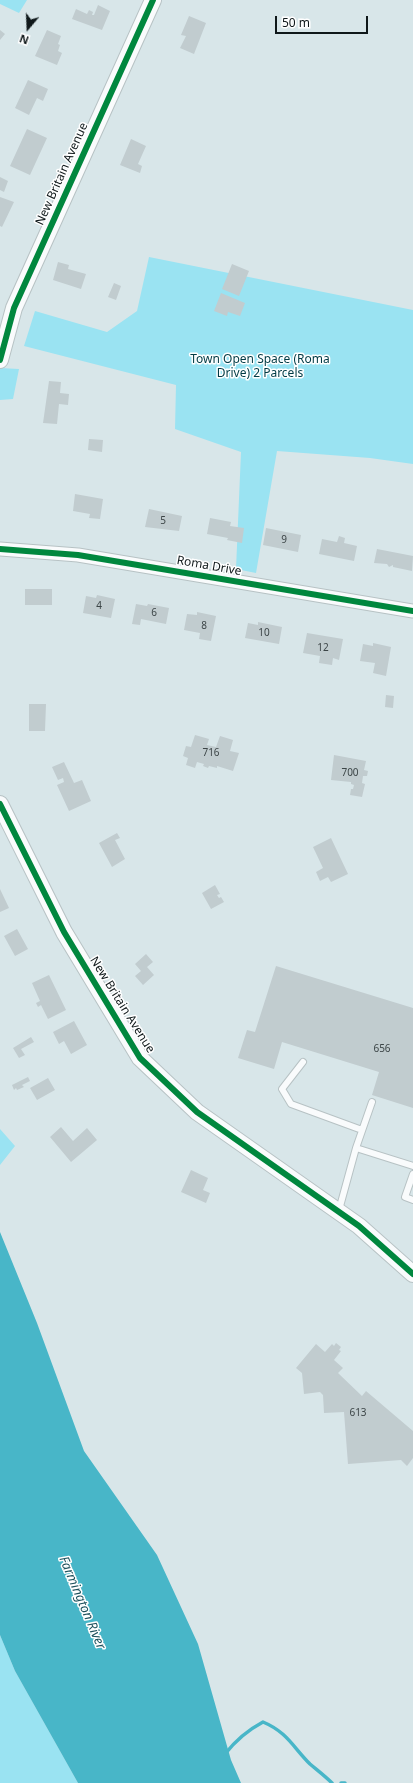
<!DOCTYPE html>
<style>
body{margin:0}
#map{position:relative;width:413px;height:1783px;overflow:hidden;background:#d8e6e9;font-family:"Noto Sans",sans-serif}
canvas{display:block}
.north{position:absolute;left:8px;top:8px;width:40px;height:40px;-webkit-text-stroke:3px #fff;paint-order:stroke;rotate:199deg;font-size:11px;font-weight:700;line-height:16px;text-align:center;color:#0f181a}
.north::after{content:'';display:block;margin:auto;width:14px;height:18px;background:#0f181a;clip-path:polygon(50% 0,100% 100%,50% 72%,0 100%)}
.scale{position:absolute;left:275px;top:16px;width:93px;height:18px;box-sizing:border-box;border:2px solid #0f181a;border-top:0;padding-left:5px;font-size:12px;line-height:14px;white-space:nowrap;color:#0f181a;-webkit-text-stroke:3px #fff;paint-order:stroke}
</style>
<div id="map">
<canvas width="413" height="1783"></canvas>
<div class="north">N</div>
<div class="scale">50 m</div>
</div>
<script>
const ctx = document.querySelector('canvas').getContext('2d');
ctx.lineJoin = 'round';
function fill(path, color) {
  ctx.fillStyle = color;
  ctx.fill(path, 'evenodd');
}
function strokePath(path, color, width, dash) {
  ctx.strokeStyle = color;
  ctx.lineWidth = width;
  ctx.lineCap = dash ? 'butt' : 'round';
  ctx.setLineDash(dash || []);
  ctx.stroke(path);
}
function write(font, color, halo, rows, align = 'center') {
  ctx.font = font + ' "Noto Sans",sans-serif';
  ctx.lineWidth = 3;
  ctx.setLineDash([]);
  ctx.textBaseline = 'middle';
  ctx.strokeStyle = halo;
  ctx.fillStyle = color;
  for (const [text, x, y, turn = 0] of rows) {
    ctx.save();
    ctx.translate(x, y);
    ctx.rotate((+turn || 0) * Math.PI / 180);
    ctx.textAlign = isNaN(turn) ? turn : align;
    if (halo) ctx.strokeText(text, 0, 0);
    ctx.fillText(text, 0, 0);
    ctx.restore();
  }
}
const green = new Path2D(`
 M 0,0 L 27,0 L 19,13 L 0,4 Z
 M 149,257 L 413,310 L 413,464 L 370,458 L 277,451 L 256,573 L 236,569 L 241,452 L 175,429 L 176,385 L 24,346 L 35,311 L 107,332 L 137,311 Z
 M 0,368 L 19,369 L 13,399 L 0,400 Z
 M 0,1129 L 15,1146 L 0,1165 Z
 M 0,1635 L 15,1671 L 78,1783 L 0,1783 Z`);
const water = new Path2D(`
 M 0,1232 L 37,1323 L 84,1451 L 157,1555 L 198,1644 L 231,1760 L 241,1783 L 78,1783 L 15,1671 L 0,1635 Z`);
const stream = new Path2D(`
 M 225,1754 C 236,1740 248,1730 263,1722 C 287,1732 293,1747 310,1764 C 317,1770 325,1776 332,1783
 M 341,1783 L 345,1783`);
const building = new Path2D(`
 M 98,5 L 110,11 L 102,30 L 72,19 L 76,9 L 87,14 L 89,10 L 93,12 L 92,15 L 94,15 Z
 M 189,16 L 206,23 L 194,54 L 180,48 L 186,36 L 181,35 Z
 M 0,30 L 5,34 L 0,40 Z
 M 47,30 L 61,36 L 58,44 L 60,45 L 58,51 L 62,53 L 57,65 L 35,56 Z
 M 28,80 L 48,89 L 43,101 L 37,98 L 29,115 L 15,108 Z
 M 27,129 L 47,138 L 30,175 L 10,166 Z
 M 131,139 L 146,146 L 138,164 L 142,166 L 140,173 L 120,165 Z
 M 0,177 L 8,181 L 4,192 L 0,190 Z
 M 0,197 L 14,202 L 2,227 L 0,226 Z
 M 58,262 L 69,265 L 68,269 L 86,274 L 81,289 L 53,280 Z
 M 232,264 L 249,271 L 239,296 L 222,289 Z
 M 114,283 L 121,286 L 116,300 L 108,297 Z
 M 221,293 L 245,303 L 240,316 L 228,312 L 227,316 L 214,311 Z
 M 49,381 L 61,382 L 60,393 L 69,394 L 68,405 L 59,404 L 57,424 L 43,423 Z
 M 89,439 L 103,440 L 102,452 L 88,450 Z
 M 75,494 L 103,499 L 100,519 L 89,518 L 90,514 L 73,511 Z
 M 149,509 L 182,516 L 179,531 L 145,527 Z
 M 210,518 L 231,522 L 230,526 L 244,528 L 242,543 L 227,540 L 228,538 L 207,534 Z
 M 266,528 L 301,535 L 298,552 L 263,545 Z
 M 339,536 L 345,538 L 344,543 L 357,546 L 354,561 L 319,554 L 322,539 L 337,542 Z
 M 377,549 L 413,556 L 412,571 L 393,567 L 393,565 L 389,567 L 387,564 L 374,563 Z
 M 25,589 L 52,589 L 52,605 L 25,605 Z
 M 97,595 L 115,599 L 111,618 L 83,613 L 86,596 L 96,598 Z
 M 136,604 L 147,606 L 148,604 L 169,608 L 166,624 L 141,619 L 140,625 L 132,624 Z
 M 197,612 L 216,616 L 211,641 L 199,639 L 200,633 L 184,630 L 187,614 L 197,615 Z
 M 258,622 L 282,627 L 279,644 L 245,638 L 248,623 L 258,625 Z
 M 307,633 L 343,639 L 339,660 L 333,658 L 332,665 L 319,663 L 320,656 L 303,653 Z
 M 373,643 L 391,647 L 386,676 L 373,673 L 375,663 L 360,661 L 363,644 L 373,646 Z
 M 386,695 L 394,696 L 393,708 L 385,707 Z
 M 29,704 L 46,704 L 45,731 L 29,731 Z
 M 195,735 L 209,739 L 207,745 L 216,747 L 220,736 L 233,740 L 230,751 L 239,753 L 233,771 L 217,766 L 217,768 L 209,766 L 208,768 L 203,766 L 204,764 L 197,762 L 195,768 L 186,765 L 188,758 L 183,756 L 186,746 L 191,747 Z
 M 334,755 L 366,761 L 364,770 L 368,771 L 367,776 L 363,776 L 362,783 L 365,784 L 362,797 L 350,795 L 351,789 L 353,789 L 354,785 L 351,784 L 351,782 L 331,780 Z
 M 64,762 L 74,783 L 82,780 L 91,801 L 69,811 L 57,785 L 64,782 L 63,778 L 58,780 L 52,767 Z
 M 117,833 L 120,838 L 115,840 L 125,859 L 112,867 L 99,843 Z
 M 331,838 L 348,874 L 331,882 L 328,877 L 320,881 L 316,872 L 323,868 L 313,847 Z
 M 215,885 L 220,894 L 217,895 L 219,898 L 221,897 L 224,902 L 211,909 L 202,893 Z
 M 0,889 L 9,908 L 0,912 Z
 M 17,929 L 28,949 L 15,956 L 4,936 Z
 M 146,954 L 153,962 L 147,967 L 154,975 L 143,985 L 135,976 L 141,971 L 135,964 Z
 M 276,966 L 413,1008 L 413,1108 L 372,1095 L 379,1072 L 282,1042 L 274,1069 L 238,1058 L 247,1030 L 255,1032 Z
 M 49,975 L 66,1010 L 48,1019 L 41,1005 L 38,1007 L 36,1003 L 40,1001 L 32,983 Z
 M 74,1021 L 87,1045 L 71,1054 L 64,1041 L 59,1044 L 53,1032 Z
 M 31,1037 L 34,1042 L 21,1049 L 25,1055 L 19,1058 L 13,1048 Z
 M 28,1077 L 30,1081 L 22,1085 L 24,1087 L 17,1090 L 16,1088 L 14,1090 L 12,1085 Z
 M 48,1078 L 55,1090 L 37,1100 L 30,1088 Z
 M 61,1127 L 73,1141 L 87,1128 L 97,1140 L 71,1162 L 50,1137 Z
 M 191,1170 L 208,1178 L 203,1190 L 210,1193 L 206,1203 L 181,1192 Z
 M 336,1343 L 341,1347 L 339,1350 L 341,1351 L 334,1360 L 343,1368 L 338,1373 L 362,1396 L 366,1391 L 413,1431 L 413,1458 L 407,1466 L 401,1460 L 348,1464 L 344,1412 L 324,1413 L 323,1395 L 320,1392 L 304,1394 L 302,1373 L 296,1368 L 316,1344 L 325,1352 L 332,1344 L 334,1346 Z`);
const service = new Path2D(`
 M 303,1062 L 282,1089 L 291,1104 L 362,1130
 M 356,1148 L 413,1166
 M 413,1174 L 405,1197 L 413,1200
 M 339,1210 L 356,1148 L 372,1102`);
const minor = new Path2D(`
 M 0,549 L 78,555 L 413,611`);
const tertiary = new Path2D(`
 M 0,360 L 14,308 L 153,0
 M 0,804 L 64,932 L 140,1058 L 197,1112 L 359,1226 L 413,1274`);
const cycleway = new Path2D(`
 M 0,360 L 14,308 L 153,0
 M 0,549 L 78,555 L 413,611
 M 0,804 L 64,932 L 140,1058 L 197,1112 L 359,1226 L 413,1274`);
const numberNames = [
 ["5",163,521],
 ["9",284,540],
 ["4",99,606],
 ["6",154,613],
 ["8",204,626],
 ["10",264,633],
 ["12",323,648],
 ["716",211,753],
 ["700",350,773],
 ["656",382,1049],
 ["613",358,1413]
];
const streetNames = [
 ["New Britain Avenue",62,174,-66],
 ["Roma Drive",209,566,10],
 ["New Britain Avenue",122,1005,58]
];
const parkNames = [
 ["Town Open Space (Roma",260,360],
 ["Drive) 2 Parcels",260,374]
];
const waterNames = [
 ["Farmington River",82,1603,67]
];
fill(green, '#9ae3f2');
fill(water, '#48b6c8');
strokePath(stream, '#48b6c8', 3.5);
fill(building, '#c1cccf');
strokePath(service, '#b7c2c4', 8);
strokePath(minor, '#b7c2c4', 15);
strokePath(tertiary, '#b7c2c4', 18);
strokePath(service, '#f9fbfc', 6);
strokePath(minor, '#f9fbfc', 13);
strokePath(tertiary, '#f9fbfc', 16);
strokePath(cycleway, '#00873e', 6);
write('10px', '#3c4547', null, numberNames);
write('12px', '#0f181a', '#fff', streetNames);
write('12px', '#003b45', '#fff', parkNames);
write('italic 13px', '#1e525d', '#fff', waterNames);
</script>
